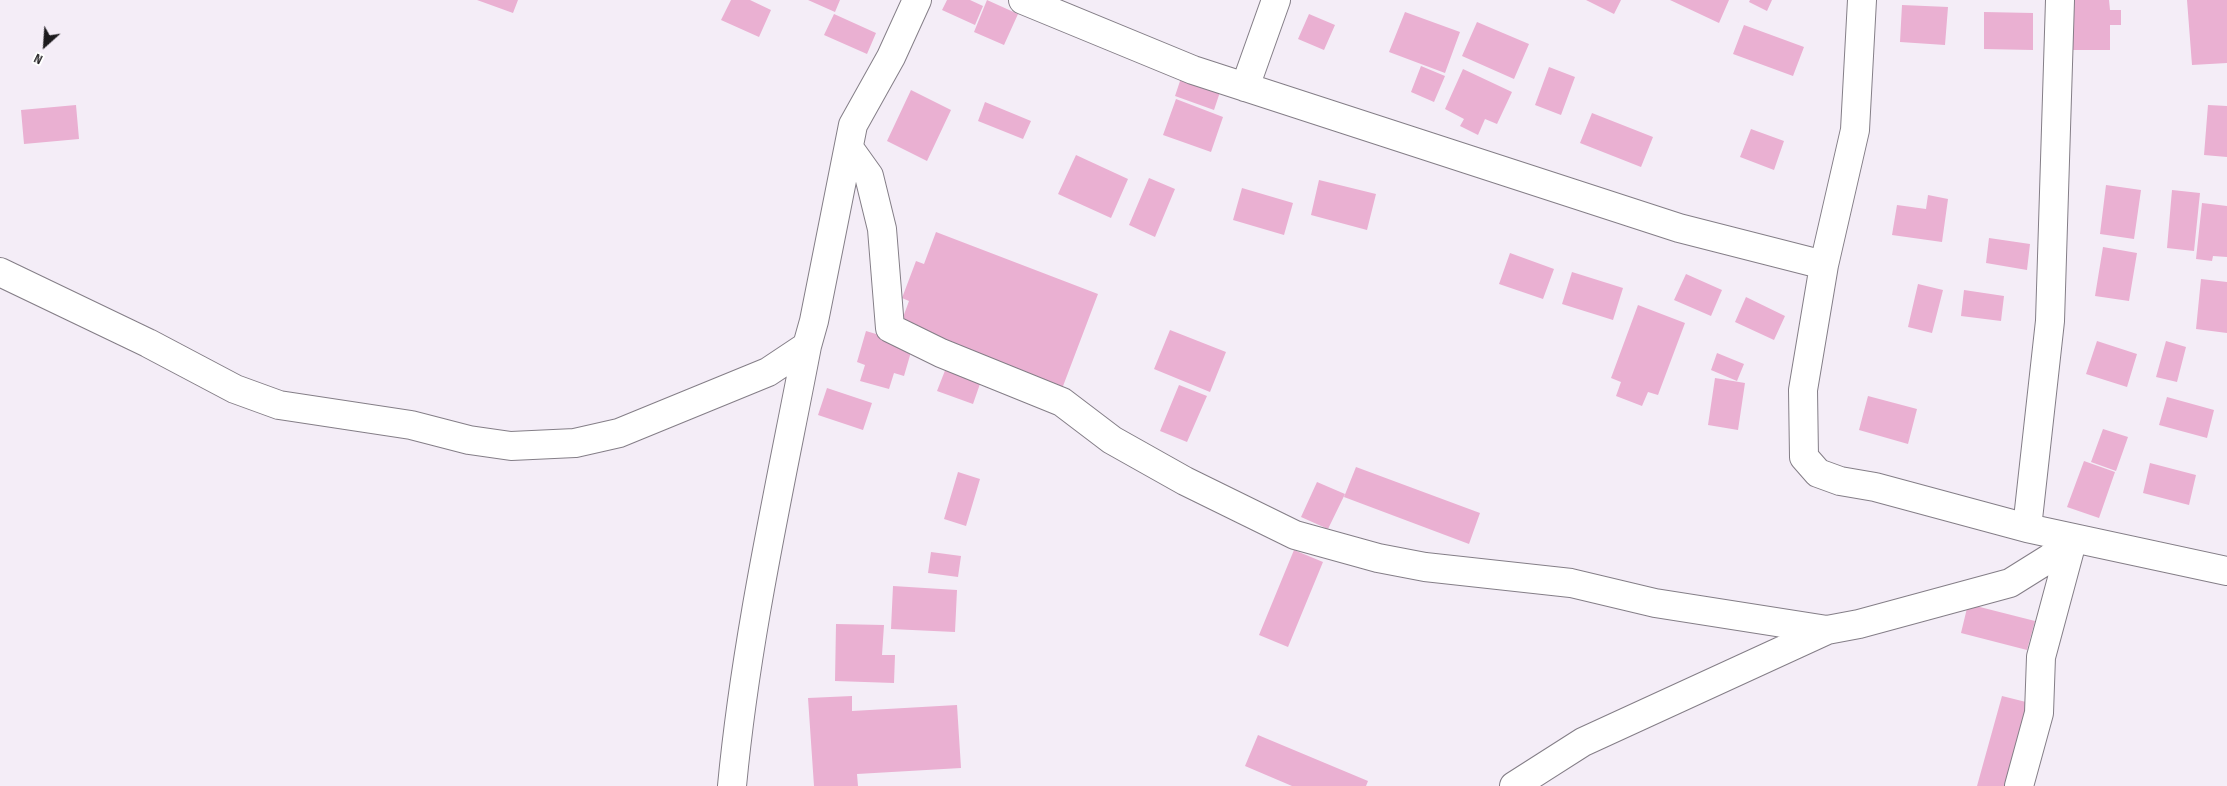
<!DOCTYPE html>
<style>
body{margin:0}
#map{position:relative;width:2227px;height:786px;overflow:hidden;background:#f4edf7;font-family:"Sofia Sans Condensed",sans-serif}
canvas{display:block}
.north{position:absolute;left:20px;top:20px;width:50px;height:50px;-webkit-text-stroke:4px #fff;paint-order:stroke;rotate:206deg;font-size:14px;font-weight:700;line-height:20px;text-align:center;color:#1c1a1d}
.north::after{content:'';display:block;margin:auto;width:18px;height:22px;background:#1c1a1d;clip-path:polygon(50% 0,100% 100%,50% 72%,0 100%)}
</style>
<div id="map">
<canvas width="2227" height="786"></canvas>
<div class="north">N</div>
</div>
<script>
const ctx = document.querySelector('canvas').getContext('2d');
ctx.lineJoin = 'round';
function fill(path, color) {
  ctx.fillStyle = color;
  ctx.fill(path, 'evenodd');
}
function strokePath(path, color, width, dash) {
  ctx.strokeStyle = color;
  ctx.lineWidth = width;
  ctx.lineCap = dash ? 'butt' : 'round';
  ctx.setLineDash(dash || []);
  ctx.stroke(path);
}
const building = new Path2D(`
 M 477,0 L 518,0 L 513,13 Z
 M 731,0 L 750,0 L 771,10 L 759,37 L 721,20 Z
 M 808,0 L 840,0 L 835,12 Z
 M 947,0 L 970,0 L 983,6 L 975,25 L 942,10 Z
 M 987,0 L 1018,14 L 1004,45 L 974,32 Z
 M 1586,0 L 1621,0 L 1614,14 Z
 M 1670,0 L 1729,0 L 1719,23 Z
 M 1750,0 L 1772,0 L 1767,11 L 1749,2 Z
 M 2070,0 L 2109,0 L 2110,10 L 2121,10 L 2121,25 L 2110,25 L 2110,50 L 2071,50 Z
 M 2187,0 L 2227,0 L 2227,63 L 2192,65 Z
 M 1902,5 L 1948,7 L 1945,45 L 1900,42 Z
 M 1405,12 L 1460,32 L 1445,73 L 1389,52 Z
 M 1984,12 L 2033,13 L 2033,50 L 1984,49 Z
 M 834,14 L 876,33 L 867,54 L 824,35 Z
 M 1309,14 L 1335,25 L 1324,50 L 1298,39 Z
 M 1477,22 L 1529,44 L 1514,79 L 1462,56 Z
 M 1744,25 L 1804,47 L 1793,76 L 1733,54 Z
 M 1421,66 L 1445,76 L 1434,102 L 1411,92 Z
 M 1549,67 L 1575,77 L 1561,115 L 1535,105 Z
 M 1463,69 L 1512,92 L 1497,124 L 1485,119 L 1478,135 L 1460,126 L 1464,119 L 1445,109 Z
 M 1181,78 L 1220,92 L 1214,110 L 1175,96 Z
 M 911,90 L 951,110 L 927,161 L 887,141 Z
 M 1176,99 L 1223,117 L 1211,152 L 1163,135 Z
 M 985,102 L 1031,121 L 1023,139 L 978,121 Z
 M 76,105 L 79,139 L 24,144 L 21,110 Z
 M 2208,105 L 2227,106 L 2227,157 L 2204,155 Z
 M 1592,113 L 1653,137 L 1641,167 L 1580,143 Z
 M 1751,129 L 1784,141 L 1774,170 L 1740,157 Z
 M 1076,155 L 1128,179 L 1111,218 L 1058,194 Z
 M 1149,178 L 1175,189 L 1155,237 L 1129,225 Z
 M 1319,180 L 1376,194 L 1367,230 L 1311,215 Z
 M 2106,185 L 2141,190 L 2134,239 L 2100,234 Z
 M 1242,188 L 1293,203 L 1284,235 L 1233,220 Z
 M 2172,190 L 2200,193 L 2194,251 L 2167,248 Z
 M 1928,195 L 1948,199 L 1942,242 L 1892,235 L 1897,205 L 1926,209 Z
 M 2202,203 L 2227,206 L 2227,257 L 2213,256 L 2212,261 L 2196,259 Z
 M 936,232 L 1098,294 L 1060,394 L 898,331 L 909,301 L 902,298 L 916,261 L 924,264 Z
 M 1989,238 L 2030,244 L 2027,270 L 1986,263 Z
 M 2103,247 L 2137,253 L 2129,301 L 2095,296 Z
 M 1510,253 L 1554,269 L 1543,299 L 1499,284 Z
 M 1572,272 L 1623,288 L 1613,320 L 1562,304 Z
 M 1686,274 L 1722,290 L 1711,316 L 1674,300 Z
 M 2201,279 L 2227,282 L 2227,333 L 2196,329 Z
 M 1918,284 L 1943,290 L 1932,333 L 1908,327 Z
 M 1964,290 L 2004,296 L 2001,321 L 1961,316 Z
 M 1746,297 L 1785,316 L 1774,340 L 1735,322 Z
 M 1638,305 L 1685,323 L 1658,395 L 1648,392 L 1642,406 L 1616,396 L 1621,382 L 1611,378 Z
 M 1170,330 L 1226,352 L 1210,392 L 1154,369 Z
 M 866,331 L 913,345 L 904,376 L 894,373 L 889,389 L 860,381 L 865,365 L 857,362 Z
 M 2097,341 L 2137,354 L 2127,387 L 2086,374 Z
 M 2166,341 L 2186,347 L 2177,382 L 2156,377 Z
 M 1717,353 L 1744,364 L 1737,381 L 1711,370 Z
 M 946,368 L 981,381 L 973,404 L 937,391 Z
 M 1715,378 L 1745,383 L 1738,430 L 1708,425 Z
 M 1179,385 L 1207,396 L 1187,442 L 1160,431 Z
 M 827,388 L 872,403 L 863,430 L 818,415 Z
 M 1868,396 L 1917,409 L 1908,444 L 1859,430 Z
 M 2167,397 L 2214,410 L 2207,438 L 2159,425 Z
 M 2103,429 L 2128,437 L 2116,471 L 2091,462 Z
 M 2084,461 L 2115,472 L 2099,518 L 2067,507 Z
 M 2150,463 L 2196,475 L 2189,505 L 2143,493 Z
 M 1356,467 L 1480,513 L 1469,544 L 1344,497 Z
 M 958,472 L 980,479 L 966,526 L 944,519 Z
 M 1317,482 L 1345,494 L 1328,529 L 1301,517 Z
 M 1294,550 L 1323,562 L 1288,647 L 1259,635 Z
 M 931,552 L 961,556 L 958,577 L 928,573 Z
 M 893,586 L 957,590 L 955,632 L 891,629 Z
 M 1968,604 L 2035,621 L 2027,650 L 1961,633 Z
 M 836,624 L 884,625 L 882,655 L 895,655 L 894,683 L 835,681 Z
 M 852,696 L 852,711 L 957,705 L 961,768 L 857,774 L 858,786 L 814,786 L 808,698 Z
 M 2002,696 L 2030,703 L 2007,786 L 1977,786 Z
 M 1258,735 L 1368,781 L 1366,786 L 1292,786 L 1245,766 Z`);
const minor = new Path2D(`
 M 1023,0 L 1193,70 L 1679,228 L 1824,265
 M 1862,0 L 1855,130 L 1824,265 L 1803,390 L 1804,457 L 1818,473 L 1840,481 L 1875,487 L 2027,528 L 2227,571
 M 1245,87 L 1276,0
 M 849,148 L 869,176 L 882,229 L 890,328 L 941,353 L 1062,402 L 1112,440 L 1185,481 L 1295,535 L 1378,558 L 1425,567 L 1571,583 L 1655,603 L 1827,630
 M 0,272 L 148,343 L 235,389 L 279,405 L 411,425 L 469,440 L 511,446 L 575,443 L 619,433 L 768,372 L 807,346
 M 2027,528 L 2050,321 L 2060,0
 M 732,786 C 746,638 779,492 807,346 L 814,321 L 853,125 L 891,57 L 917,0
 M 1514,786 L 1583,742 L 1827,630 L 1859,624 L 2010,583 L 2050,558 L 2073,538
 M 2019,786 L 2039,713 L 2041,657 L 2073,538`);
fill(building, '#eab0d2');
strokePath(minor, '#847e87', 30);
strokePath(minor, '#fff', 28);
</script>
